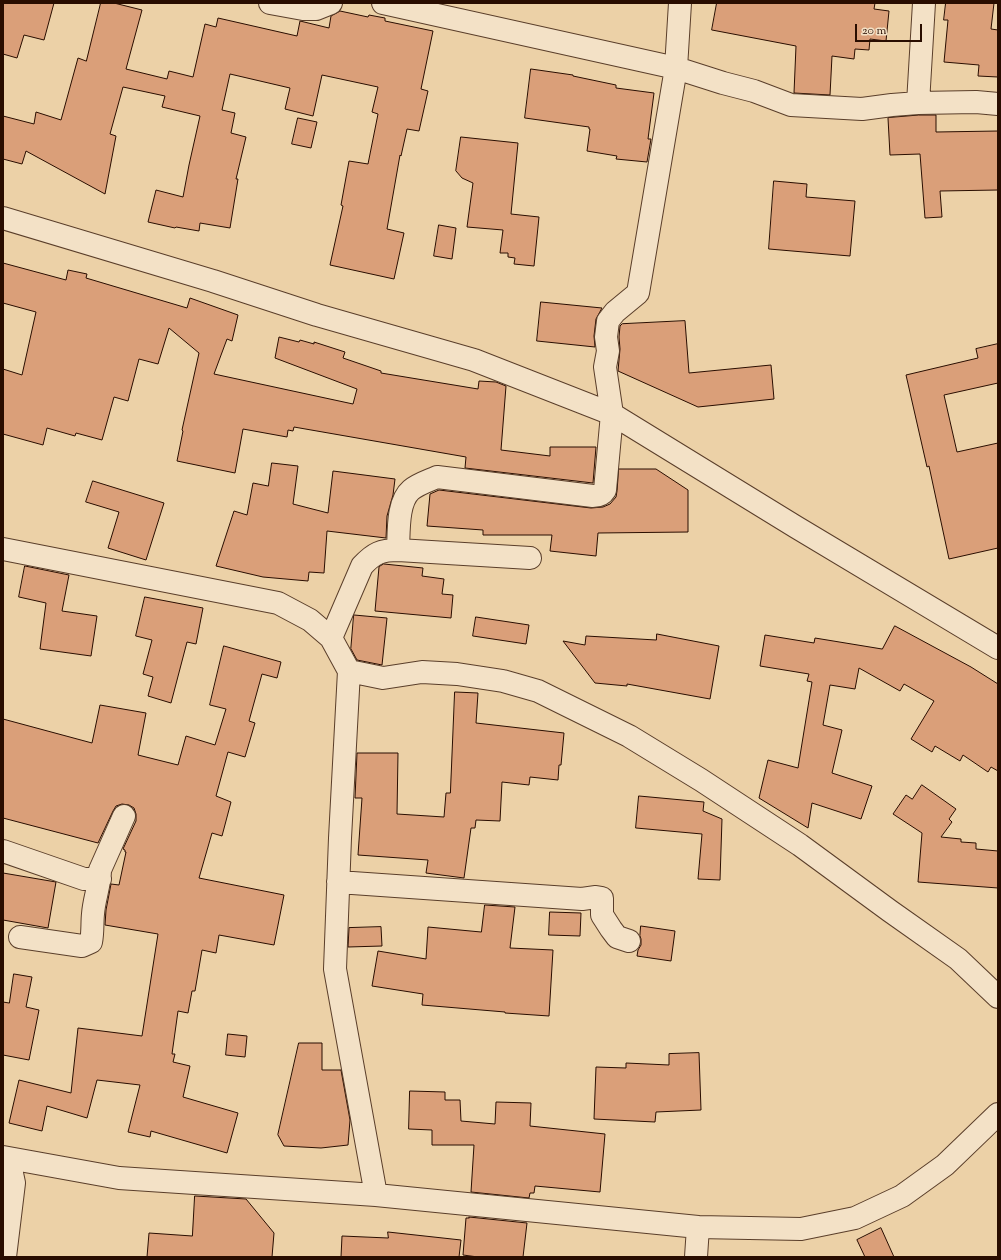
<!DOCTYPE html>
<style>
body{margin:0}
#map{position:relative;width:1001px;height:1260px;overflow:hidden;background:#ecd1a7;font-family:"Sorts Mill Goudy",serif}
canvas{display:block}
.frame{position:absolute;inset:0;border:4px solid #290d00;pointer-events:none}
.scale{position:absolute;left:855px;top:24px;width:67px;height:18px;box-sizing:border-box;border:2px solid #290d00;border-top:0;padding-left:5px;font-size:12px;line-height:14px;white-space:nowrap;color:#290d00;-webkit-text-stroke:3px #f3e1c6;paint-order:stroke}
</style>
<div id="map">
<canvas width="1001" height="1260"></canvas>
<div class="frame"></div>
<div class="scale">20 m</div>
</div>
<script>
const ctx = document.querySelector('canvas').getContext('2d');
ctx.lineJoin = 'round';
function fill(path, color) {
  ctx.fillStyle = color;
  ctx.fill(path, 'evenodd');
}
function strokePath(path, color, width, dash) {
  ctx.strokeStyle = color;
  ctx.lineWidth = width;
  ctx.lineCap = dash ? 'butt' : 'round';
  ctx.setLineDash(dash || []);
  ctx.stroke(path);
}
const building = new Path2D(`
 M 3,3 L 54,3 L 44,40 L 24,35 L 17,58 L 3,54 Z
 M 101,3 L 114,3 L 142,10 L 126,69 L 167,79 L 169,71 L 193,77 L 205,24 L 216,27 L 218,18 L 297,36 L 300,21 L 329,28 L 331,16 L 340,11 L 368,17 L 369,15 L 385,18 L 385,21 L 433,31 L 421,89 L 428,91 L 419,131 L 407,129 L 401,156 L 400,155 L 387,229 L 404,233 L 394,279 L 330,265 L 343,206 L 341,205 L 349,161 L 368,164 L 378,114 L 372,112 L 378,87 L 322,75 L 313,116 L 285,109 L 290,88 L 230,74 L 222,110 L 235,113 L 231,133 L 246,137 L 236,179 L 238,179 L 230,228 L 200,223 L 199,231 L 176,227 L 175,228 L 148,222 L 156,190 L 183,197 L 189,165 L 200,116 L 162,107 L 165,96 L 123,87 L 110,134 L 116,136 L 105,194 L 26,151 L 22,164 L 3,159 L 3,116 L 34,124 L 36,112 L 61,120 L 78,58 L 86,61 Z
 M 717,3 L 875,3 L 874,9 L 889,11 L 886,41 L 870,39 L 869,50 L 855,49 L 854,59 L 832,56 L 830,95 L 794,93 L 796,46 L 712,30 Z
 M 946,3 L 994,3 L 991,29 L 998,30 L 998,77 L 978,76 L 979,65 L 944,62 L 948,20 L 944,20 Z
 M 531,69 L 573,75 L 573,76 L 616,85 L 616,88 L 654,93 L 648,139 L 651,139 L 647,162 L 616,159 L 617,156 L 587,151 L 590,129 L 589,129 L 589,127 L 525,118 Z
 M 919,115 L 936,115 L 936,132 L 998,131 L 998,190 L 940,191 L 942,217 L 925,218 L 920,154 L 890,155 L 888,118 Z
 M 298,118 L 317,122 L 311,148 L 292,144 Z
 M 461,137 L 518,143 L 511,214 L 539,217 L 534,266 L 514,264 L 515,258 L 508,257 L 508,253 L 500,253 L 503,230 L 467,227 L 473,183 L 462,178 L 456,171 Z
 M 774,181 L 807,184 L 806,197 L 855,201 L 850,256 L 769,249 Z
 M 439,225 L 456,228 L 452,259 L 434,256 Z
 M 3,263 L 66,280 L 68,270 L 87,274 L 86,278 L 187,308 L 190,298 L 238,315 L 232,341 L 227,339 L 214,374 L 353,404 L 357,389 L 275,358 L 279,337 L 299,342 L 300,340 L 314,344 L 314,342 L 345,352 L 343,358 L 381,371 L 381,373 L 478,389 L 479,381 L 496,382 L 506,386 L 501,450 L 550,456 L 550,447 L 596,447 L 593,483 L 465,468 L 466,457 L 294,427 L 293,431 L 288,430 L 287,437 L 243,429 L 235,473 L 177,461 L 183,431 L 182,430 L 199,353 L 169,328 L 158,364 L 139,359 L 128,401 L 114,397 L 102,440 L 76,433 L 75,436 L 47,428 L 43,445 L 3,434 L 3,369 L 22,375 L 36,312 L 3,303 Z
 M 541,302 L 602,308 L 596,319 L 594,336 L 595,347 L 537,341 Z
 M 685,321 L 689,373 L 771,365 L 774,399 L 698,407 L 618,371 L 620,349 L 619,337 L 620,326 L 622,324 Z
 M 998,344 L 998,383 L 944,395 L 957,452 L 998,443 L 998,548 L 949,559 L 929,466 L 927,467 L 906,375 L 978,358 L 976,349 Z
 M 272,463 L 298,466 L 293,504 L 328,513 L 333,471 L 395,479 L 393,495 L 387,516 L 386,538 L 327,531 L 324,573 L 309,572 L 308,581 L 263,577 L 216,566 L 234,511 L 247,515 L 253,483 L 268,486 Z
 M 619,469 L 656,469 L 688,490 L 688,532 L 598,533 L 596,556 L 550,551 L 552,535 L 483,535 L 483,530 L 427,526 L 430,494 L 439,490 L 591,508 L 603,507 L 610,504 L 616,497 L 617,491 Z
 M 93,481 L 164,503 L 146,560 L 108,548 L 119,512 L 86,502 Z
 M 384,564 L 423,568 L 422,576 L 444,579 L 442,594 L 453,595 L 451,618 L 375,611 L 379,567 Z
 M 25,566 L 69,575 L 62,611 L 97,616 L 91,656 L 40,649 L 46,603 L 19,597 Z
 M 145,597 L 203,608 L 196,644 L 187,642 L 171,703 L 148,696 L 153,677 L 143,674 L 152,640 L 136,636 Z
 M 354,615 L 387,618 L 382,665 L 357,660 L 351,649 Z
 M 476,617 L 529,625 L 526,644 L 473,636 Z
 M 895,626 L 971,667 L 998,684 L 998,771 L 991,767 L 988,772 L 963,755 L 960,761 L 935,746 L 932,752 L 911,739 L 934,701 L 904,684 L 900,691 L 859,668 L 855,689 L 830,685 L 823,725 L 842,730 L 832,773 L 872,786 L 861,819 L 812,803 L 808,828 L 759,798 L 768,760 L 798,768 L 812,682 L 807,681 L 809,674 L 760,666 L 765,635 L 814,643 L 815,638 L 882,649 Z
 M 657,634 L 719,646 L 710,699 L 627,684 L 627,686 L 595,683 L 563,641 L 585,645 L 586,636 L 656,640 Z
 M 224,646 L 281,662 L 277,678 L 262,674 L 249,721 L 255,723 L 245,757 L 228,752 L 216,796 L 231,802 L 222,836 L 212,833 L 199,878 L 284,895 L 274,945 L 219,935 L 216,953 L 202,950 L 195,991 L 192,991 L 188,1013 L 178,1011 L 172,1054 L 175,1054 L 173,1062 L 190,1066 L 183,1097 L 238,1113 L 227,1153 L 151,1131 L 150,1137 L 128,1132 L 140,1085 L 97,1080 L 87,1118 L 47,1106 L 42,1131 L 9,1123 L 19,1080 L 71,1093 L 78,1028 L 142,1036 L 158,934 L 105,925 L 106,910 L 111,884 L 119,885 L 126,852 L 125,852 L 125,850 L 123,849 L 136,821 L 136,814 L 134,808 L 129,805 L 122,804 L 116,806 L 113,811 L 98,843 L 3,818 L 3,719 L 92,743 L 100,705 L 146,713 L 138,755 L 178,765 L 186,736 L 215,745 L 226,709 L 210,705 Z
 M 455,692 L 478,693 L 476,723 L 564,733 L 561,765 L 559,765 L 558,780 L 530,777 L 529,785 L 502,782 L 500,821 L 476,820 L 475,828 L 471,828 L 464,878 L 426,873 L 428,860 L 358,855 L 362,798 L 355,798 L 357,753 L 398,753 L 397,814 L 444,817 L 446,793 L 450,793 Z
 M 922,785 L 956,809 L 949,819 L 952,822 L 941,837 L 961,839 L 961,842 L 976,843 L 976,849 L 998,851 L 998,888 L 918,882 L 922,833 L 893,814 L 906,795 L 912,799 Z
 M 639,796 L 704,802 L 703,811 L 722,819 L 720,880 L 698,879 L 702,834 L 636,828 Z
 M 3,873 L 56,882 L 48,928 L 3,920 Z
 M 485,905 L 515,907 L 510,948 L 553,950 L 549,1016 L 505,1013 L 505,1012 L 422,1005 L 423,994 L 372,986 L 378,951 L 426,959 L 428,927 L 481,932 Z
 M 550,912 L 581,913 L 580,936 L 549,935 Z
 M 641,926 L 675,931 L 671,961 L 637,956 L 638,950 L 641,945 L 641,939 L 640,936 Z
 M 381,927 L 382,946 L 348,947 L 349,928 Z
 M 14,974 L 32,977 L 26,1007 L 39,1010 L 29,1060 L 3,1055 L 3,1002 L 9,1003 Z
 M 228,1034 L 247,1036 L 245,1057 L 226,1055 Z
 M 299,1043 L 322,1043 L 322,1070 L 341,1070 L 350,1120 L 348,1145 L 321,1148 L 284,1146 L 278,1135 Z
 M 699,1053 L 701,1110 L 656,1112 L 655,1122 L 594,1119 L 596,1067 L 626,1068 L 626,1063 L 669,1065 L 669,1054 Z
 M 410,1091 L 445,1092 L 445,1100 L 460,1100 L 461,1121 L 495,1124 L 496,1102 L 531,1103 L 530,1126 L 605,1134 L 600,1192 L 535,1186 L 534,1193 L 530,1193 L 529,1198 L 471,1192 L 474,1145 L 432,1145 L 432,1130 L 409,1129 Z
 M 195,1196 L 246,1199 L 274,1233 L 272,1257 L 147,1257 L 149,1233 L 192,1236 Z
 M 469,1217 L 527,1223 L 523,1257 L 478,1257 L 463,1255 L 466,1218 L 469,1218 Z
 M 881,1228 L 894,1257 L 865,1257 L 857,1240 Z
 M 388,1232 L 461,1240 L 459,1257 L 341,1257 L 342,1236 L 388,1238 Z`);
const street = new Path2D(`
 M 270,3 L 303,9 L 316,9 L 331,3
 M 383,3 L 676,68 L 723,83 L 754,91 L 791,105 L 862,109 L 892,105 L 918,103 L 976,102 L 998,104
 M 918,103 L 924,3
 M 3,218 L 213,281 L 317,315 L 474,360 L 612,414 L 796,527 L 998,648
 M 3,549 L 278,603 L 310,620 L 331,638 L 349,671 L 340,838 L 335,969 L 376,1195 L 698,1227 L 696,1257
 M 398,550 C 399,532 397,502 411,490 C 418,484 428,481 437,477 L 593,496 C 599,496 602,495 605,490 L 612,414 L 605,367 L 608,351 L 606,337 L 608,321 L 615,312 L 638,293 L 676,68 L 680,3
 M 331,638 L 362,566 C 374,553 381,550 398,550 L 530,558
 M 349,671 L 383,678 L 422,672 L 457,674 L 503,681 L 538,691 L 629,736 L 701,780 L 800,845 L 890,911 L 958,959 L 998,997
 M 3,851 L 84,879 L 100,879
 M 338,882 L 582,899 L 596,897 L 602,898 L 602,915 L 611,929 L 617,937 L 629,941
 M 20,937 L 82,946 L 91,942 C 93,932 92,923 93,914 C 94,899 100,885 100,870 L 124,816
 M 3,1157 L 119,1178 L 376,1195
 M 698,1227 L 801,1229 L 855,1218 L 902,1196 L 945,1165 L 998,1114
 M 5,1257 L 14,1183 L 9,1159`);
fill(building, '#da9f79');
strokePath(building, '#290d00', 1);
strokePath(street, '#5a3e2a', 24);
strokePath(street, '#f3e1c6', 22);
</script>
